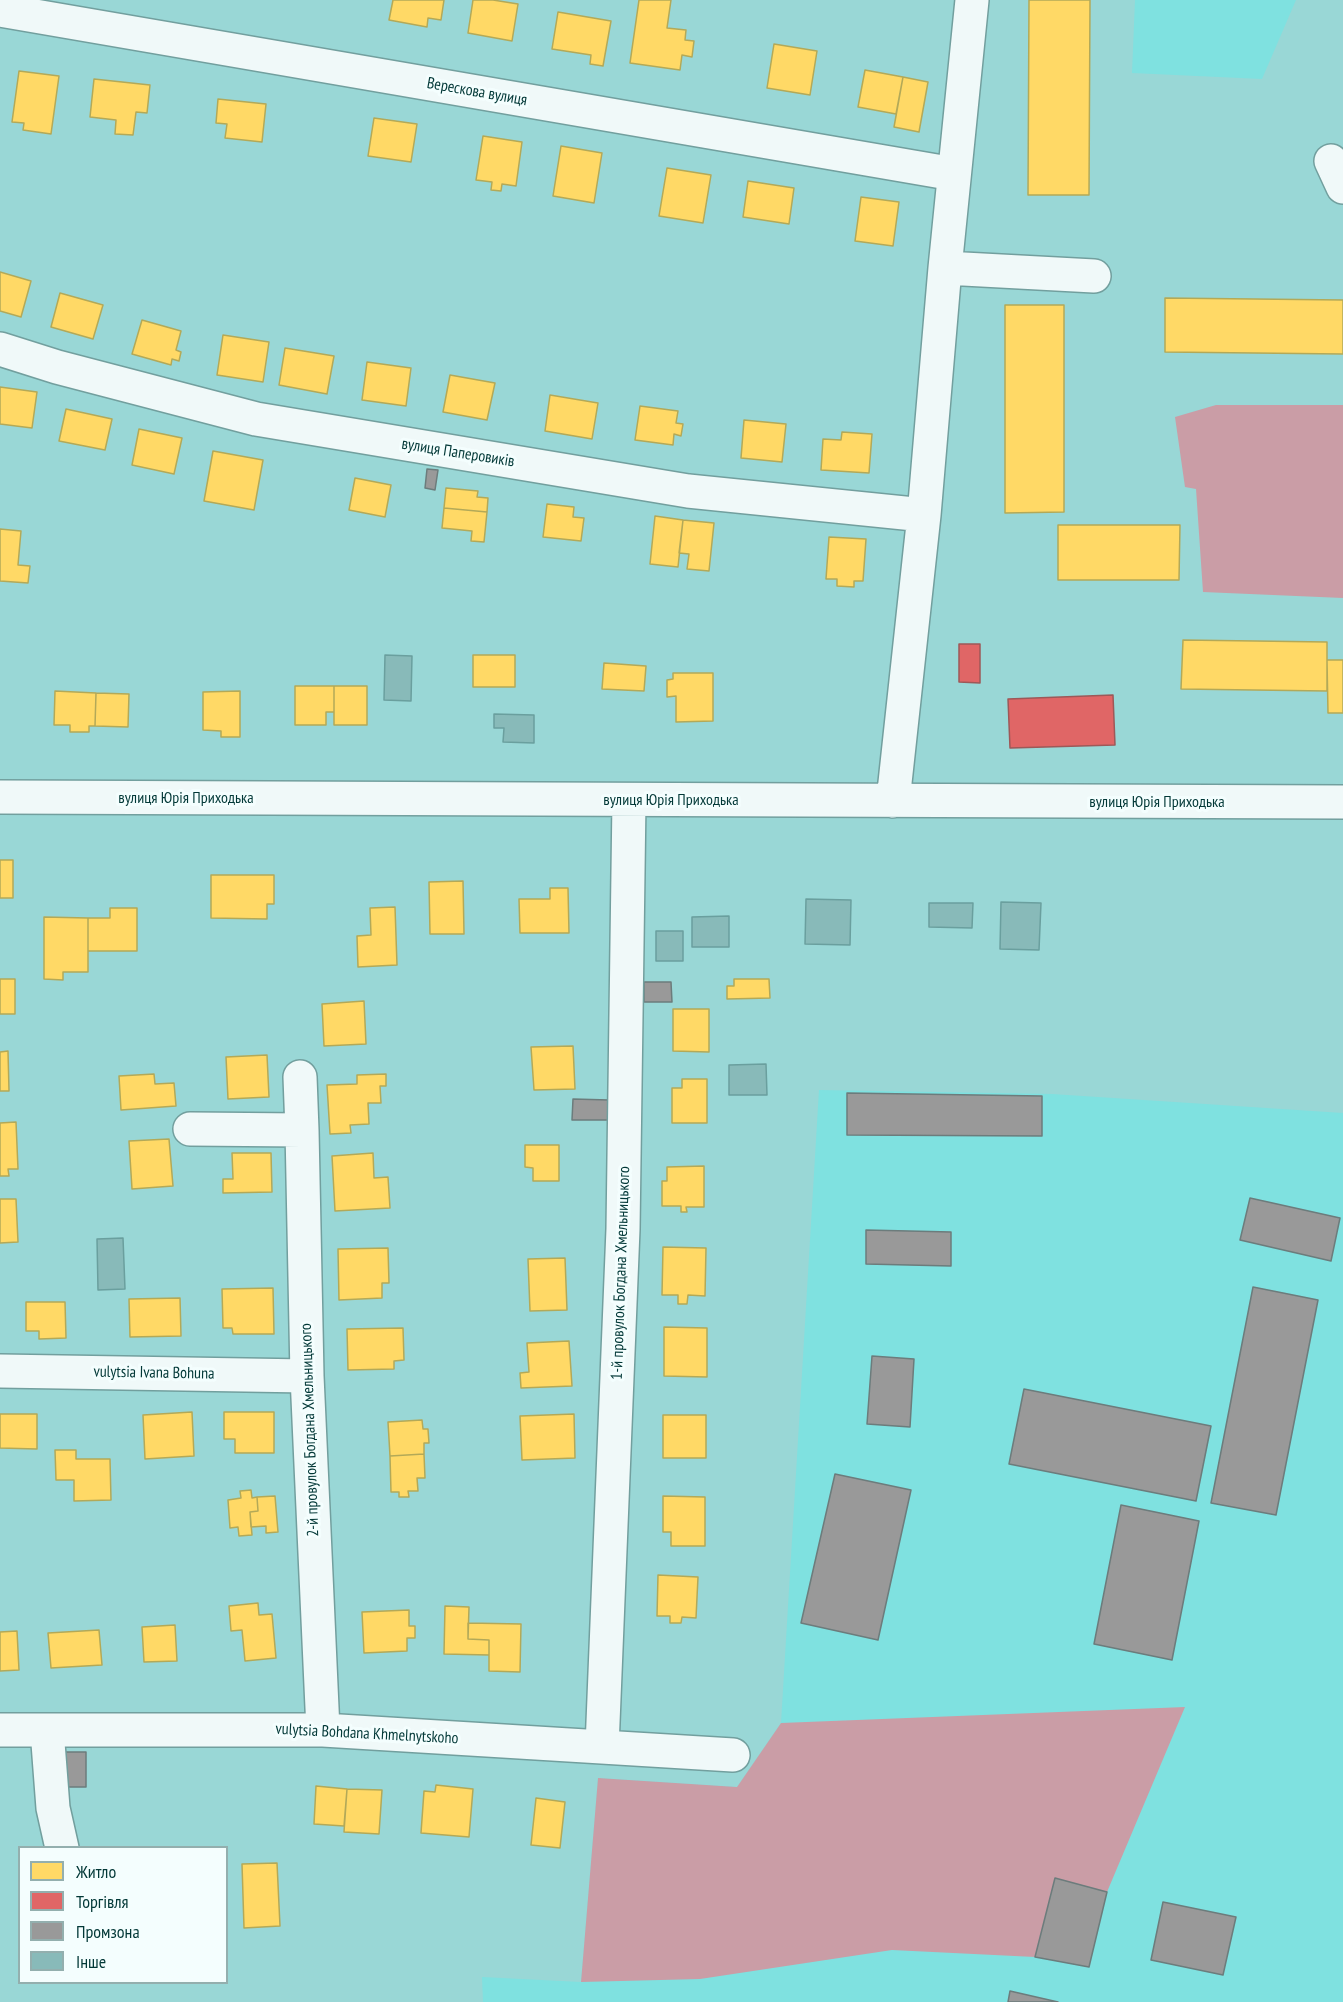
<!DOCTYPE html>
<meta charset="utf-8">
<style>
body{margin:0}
#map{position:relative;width:1343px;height:2002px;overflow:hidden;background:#99d7d6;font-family:"PT Sans Narrow",sans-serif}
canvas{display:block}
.legend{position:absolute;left:18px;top:1846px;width:210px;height:138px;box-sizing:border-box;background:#f4fefe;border:2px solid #93afae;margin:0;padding:8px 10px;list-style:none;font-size:18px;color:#023837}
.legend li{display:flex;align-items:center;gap:12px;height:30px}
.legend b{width:30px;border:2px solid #93afae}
</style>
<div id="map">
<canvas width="1343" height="2002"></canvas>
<ul class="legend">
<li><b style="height:16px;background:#ffd966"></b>Житло</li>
<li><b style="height:16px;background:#e06666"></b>Торгівля</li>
<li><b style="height:16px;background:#999"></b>Промзона</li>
<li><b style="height:16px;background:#88bab9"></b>Інше</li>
</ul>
</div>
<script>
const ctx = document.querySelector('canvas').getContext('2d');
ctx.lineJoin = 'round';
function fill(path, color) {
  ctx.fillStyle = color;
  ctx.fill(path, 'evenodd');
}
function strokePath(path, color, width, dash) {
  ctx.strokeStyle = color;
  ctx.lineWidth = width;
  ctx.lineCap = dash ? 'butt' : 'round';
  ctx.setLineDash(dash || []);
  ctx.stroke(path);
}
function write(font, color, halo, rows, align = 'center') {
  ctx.font = font + ' "PT Sans Narrow",sans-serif';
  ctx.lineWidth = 6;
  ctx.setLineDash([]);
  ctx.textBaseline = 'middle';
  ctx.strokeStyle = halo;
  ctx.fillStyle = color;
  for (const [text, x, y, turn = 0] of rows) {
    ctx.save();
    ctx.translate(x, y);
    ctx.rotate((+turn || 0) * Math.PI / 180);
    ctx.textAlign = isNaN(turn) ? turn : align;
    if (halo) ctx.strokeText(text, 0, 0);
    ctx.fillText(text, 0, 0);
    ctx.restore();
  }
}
const built = new Path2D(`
 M 1135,0 L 1296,0 L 1262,79 L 1132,73 Z
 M 819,1090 L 1052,1094 L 1343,1113 L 1343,2002 L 483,2002 L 482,1977 L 581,1982 L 598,1778 L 737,1787 L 781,1723 Z`);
const forest = new Path2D(`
 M 1216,405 L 1343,405 L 1343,598 L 1203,592 L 1196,489 L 1185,487 L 1175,417 Z
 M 1185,1707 L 1107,1892 L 1055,1878 L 1035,1957 L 892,1950 L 700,1979 L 581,1982 L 598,1778 L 737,1787 L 781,1723 Z`);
const homes = new Path2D(`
 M 393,0 L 444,0 L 441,20 L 428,18 L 427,27 L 389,20 Z
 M 473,0 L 493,0 L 518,4 L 512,41 L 468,33 Z
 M 639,0 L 671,0 L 667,28 L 686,30 L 685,40 L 694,41 L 692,57 L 682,55 L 680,70 L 630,63 Z
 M 1029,0 L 1090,0 L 1089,195 L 1028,195 Z
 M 558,12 L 611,21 L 603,66 L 590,64 L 591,55 L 552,49 Z
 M 774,44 L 817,51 L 810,95 L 767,88 Z
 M 865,70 L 903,77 L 896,114 L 858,107 Z
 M 19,71 L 59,76 L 51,134 L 23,130 L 24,123 L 12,122 Z
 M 903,77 L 928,82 L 919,132 L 894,127 Z
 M 94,79 L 150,85 L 147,113 L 136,112 L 133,135 L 115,134 L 116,120 L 90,117 Z
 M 218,99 L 266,104 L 262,142 L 225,138 L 227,124 L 216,123 Z
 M 374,118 L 417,124 L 411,162 L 368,156 Z
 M 483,136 L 522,142 L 516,186 L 502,184 L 501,191 L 491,190 L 492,182 L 476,180 Z
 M 561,146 L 602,153 L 594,203 L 553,196 Z
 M 667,168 L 711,175 L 703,223 L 659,216 Z
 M 748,181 L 794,188 L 789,224 L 743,217 Z
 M 861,197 L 899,202 L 893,246 L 855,241 Z
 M 0,272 L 31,281 L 21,317 L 0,311 Z
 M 60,293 L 103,305 L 93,339 L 51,327 Z
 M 1165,298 L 1343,300 L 1343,354 L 1165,352 Z
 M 1005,305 L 1064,305 L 1064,512 L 1005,513 Z
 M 142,320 L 181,331 L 176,350 L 181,352 L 179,361 L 172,359 L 171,365 L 132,354 Z
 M 223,335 L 269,342 L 263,382 L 217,375 Z
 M 285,348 L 334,356 L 327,394 L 279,385 Z
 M 367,362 L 411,368 L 406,406 L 362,400 Z
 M 450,375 L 495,383 L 487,420 L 443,412 Z
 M 0,387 L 37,392 L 32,428 L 0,424 Z
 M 550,395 L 598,403 L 592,439 L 545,431 Z
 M 640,406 L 678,411 L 676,423 L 683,424 L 681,436 L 674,434 L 673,445 L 635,440 Z
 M 66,409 L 112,419 L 105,450 L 59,441 Z
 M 744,420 L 786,424 L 782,462 L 741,458 Z
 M 139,429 L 182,438 L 174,474 L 132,465 Z
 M 842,432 L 872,434 L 869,473 L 821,470 L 823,439 L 841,440 Z
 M 213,451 L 263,460 L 254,510 L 204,501 Z
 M 355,478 L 391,485 L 385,517 L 349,510 Z
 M 446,488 L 478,491 L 477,497 L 488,498 L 487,512 L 444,508 Z
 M 547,504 L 574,507 L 573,517 L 584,518 L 581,541 L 543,537 Z
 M 444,508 L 487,512 L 484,542 L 471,541 L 472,531 L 442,528 Z
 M 655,516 L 683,520 L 678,567 L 650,564 Z
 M 683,520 L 714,523 L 709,571 L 687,569 L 689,554 L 679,553 Z
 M 1058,525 L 1180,525 L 1179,580 L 1058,580 Z
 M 0,529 L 21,531 L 18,565 L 30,566 L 28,583 L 0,581 Z
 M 829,537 L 866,539 L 863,581 L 854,581 L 854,587 L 837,586 L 837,579 L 826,579 Z
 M 1183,640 L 1327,642 L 1327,691 L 1181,689 Z
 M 473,655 L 515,655 L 515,687 L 473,687 Z
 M 1327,660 L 1343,660 L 1343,713 L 1328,713 Z
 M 604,663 L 646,666 L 644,691 L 602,689 Z
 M 673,673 L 713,673 L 713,721 L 676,722 L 676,696 L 667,697 L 667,680 L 673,679 Z
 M 295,686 L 334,686 L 334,712 L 326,712 L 326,725 L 295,725 Z
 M 334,686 L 367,686 L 367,725 L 334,725 Z
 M 55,691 L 96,693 L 95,726 L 89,726 L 89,732 L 70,732 L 70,725 L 54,725 Z
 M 240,691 L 240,737 L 221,737 L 221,731 L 203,730 L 203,692 Z
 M 96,693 L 129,694 L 128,727 L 95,726 Z
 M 0,860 L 13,860 L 13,898 L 0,898 Z
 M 211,875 L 274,875 L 274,904 L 267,904 L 267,919 L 211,918 Z
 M 463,881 L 464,934 L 430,934 L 429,882 Z
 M 550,888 L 568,888 L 569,933 L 520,933 L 519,899 L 550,899 Z
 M 395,907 L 397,965 L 358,967 L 357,936 L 371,935 L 370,908 Z
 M 110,908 L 137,908 L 137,951 L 88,951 L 88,918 L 110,918 Z
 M 44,917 L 88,918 L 88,972 L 63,972 L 63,980 L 44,979 Z
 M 0,979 L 15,979 L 15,1014 L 0,1014 Z
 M 734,979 L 769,979 L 770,998 L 727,999 L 727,986 L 734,986 Z
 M 364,1001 L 366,1044 L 324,1046 L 322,1004 Z
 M 673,1009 L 709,1009 L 709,1052 L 673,1051 Z
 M 573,1046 L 575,1089 L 534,1090 L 531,1047 Z
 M 8,1051 L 9,1091 L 0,1091 L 0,1052 Z
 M 267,1055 L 269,1097 L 228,1099 L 226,1057 Z
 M 154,1074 L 155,1084 L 174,1083 L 176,1106 L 121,1110 L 119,1076 Z
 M 386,1074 L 386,1086 L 380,1086 L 381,1103 L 368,1103 L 369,1124 L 350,1125 L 351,1133 L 330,1134 L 327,1085 L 357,1084 L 357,1075 Z
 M 682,1079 L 707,1079 L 707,1123 L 672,1123 L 672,1088 L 682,1088 Z
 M 16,1122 L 18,1169 L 8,1169 L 9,1176 L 0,1176 L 0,1123 Z
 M 169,1139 L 173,1186 L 132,1189 L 129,1141 Z
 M 525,1145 L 559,1145 L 559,1181 L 533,1181 L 533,1168 L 525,1167 Z
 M 232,1153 L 271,1153 L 272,1192 L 223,1193 L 223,1179 L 233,1179 Z
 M 373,1153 L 374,1178 L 388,1177 L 390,1208 L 335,1211 L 332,1156 Z
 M 704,1166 L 704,1207 L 686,1207 L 687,1212 L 681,1212 L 681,1206 L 662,1206 L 662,1181 L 667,1181 L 667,1167 Z
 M 0,1199 L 16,1199 L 18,1242 L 0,1243 Z
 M 663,1247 L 706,1248 L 705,1296 L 688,1295 L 687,1304 L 678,1304 L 678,1295 L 662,1295 Z
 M 388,1248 L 389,1283 L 382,1283 L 382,1298 L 339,1300 L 338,1249 Z
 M 565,1258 L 567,1310 L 530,1311 L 528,1259 Z
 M 273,1288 L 274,1334 L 233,1334 L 232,1328 L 223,1328 L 222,1289 Z
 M 180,1298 L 181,1336 L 130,1337 L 129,1299 Z
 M 26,1302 L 65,1302 L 66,1338 L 39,1339 L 39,1331 L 26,1331 Z
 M 664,1327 L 707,1328 L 707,1377 L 664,1376 Z
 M 403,1328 L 404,1360 L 394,1361 L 394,1369 L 348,1370 L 347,1329 Z
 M 569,1341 L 572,1386 L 521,1388 L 520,1373 L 529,1372 L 527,1343 Z
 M 192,1412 L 194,1456 L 145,1459 L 143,1415 Z
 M 224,1412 L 274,1412 L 274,1453 L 235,1453 L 235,1439 L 224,1439 Z
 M 0,1414 L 37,1414 L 37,1449 L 0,1448 Z
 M 574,1414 L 575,1458 L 522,1460 L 520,1416 Z
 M 663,1415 L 706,1415 L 706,1458 L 663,1458 Z
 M 422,1420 L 423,1429 L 428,1429 L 429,1443 L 424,1443 L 424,1454 L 390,1456 L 388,1422 Z
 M 55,1450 L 76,1450 L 76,1459 L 110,1459 L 111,1500 L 74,1501 L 74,1480 L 56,1480 Z
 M 424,1454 L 425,1478 L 417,1478 L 418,1491 L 408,1491 L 409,1497 L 399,1497 L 399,1492 L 391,1492 L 390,1456 Z
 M 251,1490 L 252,1498 L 257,1497 L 258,1511 L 250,1512 L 252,1535 L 239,1536 L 238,1527 L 230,1528 L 228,1500 L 241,1498 L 240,1491 Z
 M 275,1496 L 278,1532 L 266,1533 L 266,1526 L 251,1527 L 250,1512 L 258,1511 L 257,1497 Z
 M 663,1496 L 705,1497 L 705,1546 L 671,1546 L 671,1532 L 663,1532 Z
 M 658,1575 L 698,1577 L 696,1618 L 682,1617 L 681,1623 L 670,1623 L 670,1616 L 657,1616 Z
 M 258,1603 L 259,1615 L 272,1614 L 276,1658 L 245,1661 L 242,1630 L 231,1631 L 229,1606 Z
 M 445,1606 L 469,1607 L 468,1639 L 489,1640 L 489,1655 L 444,1654 Z
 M 409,1610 L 409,1626 L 415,1626 L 415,1638 L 407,1638 L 407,1651 L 364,1653 L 362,1612 Z
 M 468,1623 L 521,1624 L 520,1672 L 489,1671 L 489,1640 L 468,1639 Z
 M 175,1625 L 177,1661 L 144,1662 L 142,1627 Z
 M 99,1630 L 102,1665 L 51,1668 L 48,1633 Z
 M 17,1631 L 19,1670 L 0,1671 L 0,1632 Z
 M 436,1785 L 473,1789 L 469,1837 L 421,1833 L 424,1791 L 435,1792 Z
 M 316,1786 L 347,1789 L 344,1826 L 314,1824 Z
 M 347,1789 L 382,1790 L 379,1834 L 344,1832 Z
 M 536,1798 L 565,1802 L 560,1848 L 531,1845 Z
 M 277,1863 L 280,1926 L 244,1928 L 242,1864 Z`);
const shops = new Path2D(`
 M 959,644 L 980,644 L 980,683 L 959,682 Z
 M 1113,695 L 1115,745 L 1010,748 L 1008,699 Z`);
const industry = new Path2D(`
 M 427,469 L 438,470 L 435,490 L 425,488 Z
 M 644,982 L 671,982 L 672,1002 L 644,1002 Z
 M 847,1093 L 1042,1096 L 1042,1136 L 847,1135 Z
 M 573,1099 L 609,1100 L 609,1120 L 572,1120 Z
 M 1250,1198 L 1340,1218 L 1331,1261 L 1240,1240 Z
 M 866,1230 L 951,1232 L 951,1266 L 866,1264 Z
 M 1253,1287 L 1318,1300 L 1276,1515 L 1211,1503 Z
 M 872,1356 L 914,1359 L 910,1427 L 867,1424 Z
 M 1024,1389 L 1211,1426 L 1196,1501 L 1009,1464 Z
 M 835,1474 L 911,1490 L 878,1640 L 801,1623 Z
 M 1121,1505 L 1199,1521 L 1172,1660 L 1094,1644 Z
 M 62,1752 L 86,1752 L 86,1787 L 63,1787 Z
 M 1055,1878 L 1107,1892 L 1089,1967 L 1035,1957 Z
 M 1163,1902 L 1236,1917 L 1223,1975 L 1151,1960 Z
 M 1010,1991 L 1058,2002 L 1008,2002 Z`);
const building = new Path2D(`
 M 385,655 L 412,656 L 411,701 L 384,700 Z
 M 494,714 L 534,715 L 534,743 L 503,742 L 504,728 L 494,728 Z
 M 806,899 L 851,900 L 850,945 L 805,944 Z
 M 1001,902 L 1041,903 L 1039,950 L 1000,949 Z
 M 929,903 L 973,903 L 972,928 L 929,927 Z
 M 729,916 L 729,947 L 692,947 L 692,917 Z
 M 656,931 L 683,931 L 683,961 L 656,961 Z
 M 766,1064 L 767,1095 L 729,1095 L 729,1065 Z
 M 123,1238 L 125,1289 L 98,1290 L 97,1239 Z`);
const minor = new Path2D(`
 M 0,10 L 954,174
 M 1331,161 L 1343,187
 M 945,268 L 1094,276
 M 0,349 L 57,367 L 256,419 L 688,491 L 924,515
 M 0,797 L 1343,802
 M 893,801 L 924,515 L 945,268 L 972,0
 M 190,1129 L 302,1130 L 300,1077
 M 302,1130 L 307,1376 L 323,1730
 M 0,1371 L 307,1376
 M 0,1730 L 323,1730 L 733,1755
 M 47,1730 L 53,1808 L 62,1848
 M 602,1747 L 623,1229 L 629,800`);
const streetNames = [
 ["Верескова вулиця",477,92,10],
 ["вулиця Паперовиків",458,453,9],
 ["вулиця Юрія Приходька",186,798],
 ["вулиця Юрія Приходька",671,800],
 ["вулиця Юрія Приходька",1157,802],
 ["1-й провулок Богдана Хмельницького",621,1273,-88],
 ["vulytsia Ivana Bohuna",154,1373,1],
 ["2-й провулок Богдана Хмельницького",310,1430,-92],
 ["vulytsia Bohdana Khmelnytskoho",367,1734,3]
];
fill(built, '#7fe1e0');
fill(forest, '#ca9da6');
fill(homes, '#ffd966');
strokePath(homes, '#b3a958', 1.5);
fill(shops, '#e06666');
strokePath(shops, '#9d5858', 1.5);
fill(industry, '#999');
strokePath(industry, '#6c7c7c', 1.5);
fill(building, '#88bab9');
strokePath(building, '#6a9f9e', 1.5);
strokePath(minor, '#729f9e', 36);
strokePath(minor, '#f0f9f9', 33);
write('16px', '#023837', '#f4fefe', streetNames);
</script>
